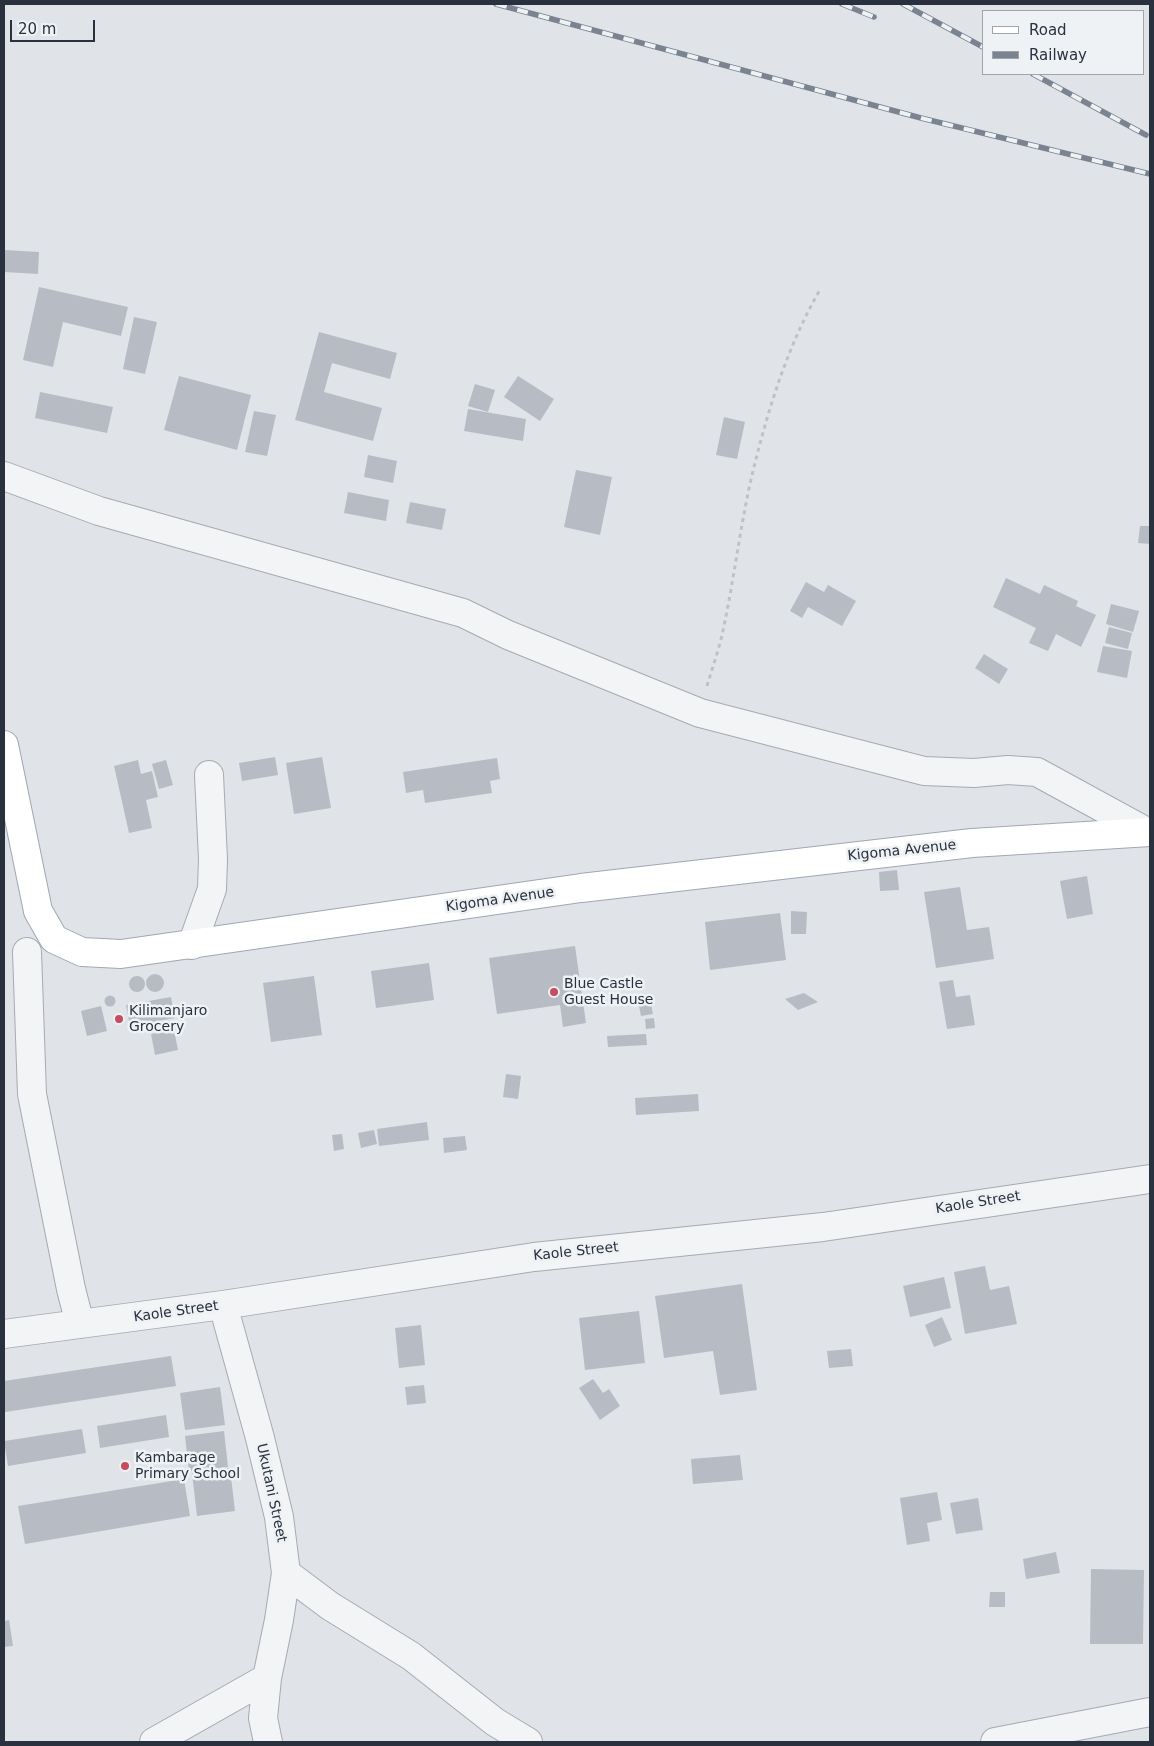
<!DOCTYPE html>
<style>
body{margin:0}
#map{position:relative;width:1154px;height:1746px;overflow:hidden;background:#e0e3e8;font-family:"DejaVu Sans",sans-serif}
canvas{display:block}
.frame{position:absolute;inset:0;border:5px solid #2a313e;pointer-events:none}
.legend{position:absolute;left:982px;top:10px;width:162px;height:65px;box-sizing:border-box;background:#eff2f5;border:1px solid #a0a5ac;margin:0;padding:6px 9px;list-style:none;font-size:15px;color:#2a313e}
.legend li{display:flex;align-items:center;gap:10px;height:25px}
.legend b{width:25px;border:1px solid #a0a5ac}
.scale{position:absolute;left:10px;top:20px;width:85px;height:22px;box-sizing:border-box;border:2px solid #2a313e;border-top:0;padding-left:6px;font-size:15px;line-height:18px;white-space:nowrap;color:#2a313e;-webkit-text-stroke:4px #eff2f5;paint-order:stroke}
</style>
<div id="map">
<canvas width="1154" height="1746"></canvas>
<div class="frame"></div>
<ul class="legend">
<li><b style="height:6px;background:#fff"></b>Road</li>
<li><b style="height:6px;background:#7a8390"></b>Railway</li>
</ul>
<div class="scale">20 m</div>
</div>
<script>
const ctx = document.querySelector('canvas').getContext('2d');
ctx.lineJoin = 'round';
function fill(path, color) {
  ctx.fillStyle = color;
  ctx.fill(path, 'evenodd');
}
function strokePath(path, color, width, dash) {
  ctx.strokeStyle = color;
  ctx.lineWidth = width;
  ctx.lineCap = dash ? 'butt' : 'round';
  ctx.setLineDash(dash || []);
  ctx.stroke(path);
}
function write(font, color, halo, rows, align = 'center') {
  ctx.font = font + ' "DejaVu Sans",sans-serif';
  ctx.lineWidth = 5;
  ctx.setLineDash([]);
  ctx.textBaseline = 'middle';
  ctx.strokeStyle = halo;
  ctx.fillStyle = color;
  for (const [text, x, y, turn = 0] of rows) {
    ctx.save();
    ctx.translate(x, y);
    ctx.rotate((+turn || 0) * Math.PI / 180);
    ctx.textAlign = isNaN(turn) ? turn : align;
    if (halo) ctx.strokeText(text, 0, 0);
    ctx.fillText(text, 0, 0);
    ctx.restore();
  }
}
const building = new Path2D(`
 M 4,250 L 39,252 L 38,274 L 4,272 Z
 M 39,287 L 128,307 L 121,336 L 63,322 L 53,367 L 23,360 Z
 M 134,317 L 157,322 L 145,374 L 123,369 Z
 M 319,332 L 397,353 L 390,379 L 332,363 L 324,392 L 382,408 L 373,441 L 295,420 Z
 M 179,376 L 251,395 L 237,450 L 164,430 Z
 M 518,376 L 554,399 L 540,421 L 504,397 Z
 M 475,384 L 495,390 L 488,412 L 468,406 Z
 M 40,392 L 113,407 L 107,433 L 35,418 Z
 M 468,409 L 526,419 L 523,441 L 464,431 Z
 M 254,411 L 276,415 L 267,456 L 245,452 Z
 M 724,417 L 745,422 L 737,459 L 716,455 Z
 M 368,455 L 397,461 L 393,483 L 364,477 Z
 M 576,470 L 612,477 L 600,535 L 564,527 Z
 M 348,492 L 389,500 L 386,521 L 344,513 Z
 M 410,502 L 446,509 L 442,530 L 406,523 Z
 M 1140,526 L 1150,526 L 1150,544 L 1138,543 Z
 M 1006,578 L 1040,594 L 1044,585 L 1078,601 L 1076,606 L 1096,615 L 1081,647 L 1056,634 L 1048,651 L 1029,643 L 1036,628 L 993,607 Z
 M 806,582 L 824,592 L 828,585 L 856,601 L 842,626 L 808,607 L 802,618 L 790,611 Z
 M 1111,604 L 1139,611 L 1133,632 L 1106,624 Z
 M 1109,627 L 1132,633 L 1128,649 L 1105,643 Z
 M 1103,646 L 1132,651 L 1127,678 L 1097,672 Z
 M 984,654 L 1008,669 L 999,684 L 975,668 Z
 M 275,757 L 278,775 L 242,781 L 239,763 Z
 M 322,757 L 331,808 L 294,814 L 286,763 Z
 M 497,758 L 500,779 L 490,781 L 492,793 L 425,803 L 423,790 L 406,793 L 403,772 Z
 M 138,760 L 141,774 L 152,771 L 158,797 L 146,800 L 152,828 L 129,833 L 114,766 Z
 M 166,760 L 173,785 L 159,789 L 152,764 Z
 M 897,870 L 899,890 L 880,891 L 879,872 Z
 M 1087,876 L 1093,914 L 1067,919 L 1060,881 Z
 M 960,887 L 967,930 L 989,927 L 994,959 L 936,968 L 924,892 Z
 M 791,911 L 807,912 L 806,934 L 791,934 Z
 M 780,913 L 786,960 L 710,970 L 705,922 Z
 M 575,946 L 586,1023 L 563,1027 L 560,1005 L 497,1014 L 489,958 Z
 M 429,963 L 434,1000 L 376,1008 L 371,971 Z
 M146 983a9 9 0 1 1 18 0a9 9 0 1 1-18 0Z
 M 314,976 L 322,1035 L 271,1042 L 263,983 Z
 M129 984a8 8 0 1 1 16 0a8 8 0 1 1-16 0Z
 M 953,980 L 956,997 L 970,995 L 975,1025 L 947,1029 L 939,982 Z
 M 804,993 L 818,1002 L 798,1010 L 785,999 Z
 M 649,994 L 653,1014 L 641,1016 L 637,996 Z
 M104.5 1001a5.5 5.5 0 1 1 11 0a5.5 5.5 0 1 1-11 0Z
 M 171,997 L 175,1018 L 130,1026 L 126,1005 Z
 M 101,1006 L 107,1031 L 87,1036 L 81,1011 Z
 M 654,1018 L 655,1028 L 646,1029 L 645,1019 Z
 M 174,1030 L 178,1050 L 155,1055 L 151,1034 Z
 M 646,1034 L 647,1045 L 608,1047 L 607,1036 Z
 M 506,1074 L 521,1076 L 518,1099 L 503,1097 Z
 M 698,1094 L 699,1111 L 636,1115 L 635,1098 Z
 M 427,1122 L 429,1140 L 379,1146 L 377,1129 Z
 M 374,1130 L 377,1144 L 361,1148 L 358,1133 Z
 M 342,1134 L 344,1149 L 334,1151 L 332,1135 Z
 M 465,1136 L 467,1150 L 444,1153 L 443,1138 Z
 M 985,1266 L 990,1290 L 1009,1286 L 1017,1324 L 965,1334 L 954,1272 Z
 M 944,1277 L 951,1308 L 910,1317 L 903,1286 Z
 M 742,1284 L 757,1390 L 720,1395 L 713,1351 L 664,1358 L 655,1296 Z
 M 639,1311 L 645,1363 L 585,1370 L 579,1318 Z
 M 942,1317 L 952,1340 L 934,1347 L 925,1325 Z
 M 421,1325 L 425,1365 L 399,1368 L 395,1328 Z
 M 851,1349 L 853,1366 L 829,1368 L 827,1351 Z
 M 171,1356 L 176,1386 L 5,1412 L 4,1381 Z
 M 593,1379 L 603,1393 L 609,1389 L 620,1406 L 600,1420 L 579,1388 Z
 M 424,1385 L 426,1403 L 407,1405 L 405,1387 Z
 M 220,1387 L 225,1425 L 185,1430 L 180,1393 Z
 M 166,1415 L 169,1437 L 100,1448 L 97,1426 Z
 M 82,1429 L 86,1453 L 8,1466 L 4,1441 Z
 M 224,1431 L 228,1467 L 189,1471 L 185,1436 Z
 M 740,1455 L 743,1480 L 693,1484 L 691,1459 Z
 M 230,1468 L 235,1511 L 197,1516 L 192,1473 Z
 M 184,1479 L 190,1516 L 25,1544 L 18,1506 Z
 M 937,1492 L 942,1520 L 927,1523 L 930,1541 L 907,1545 L 900,1498 Z
 M 978,1498 L 983,1530 L 956,1534 L 950,1503 Z
 M 1056,1552 L 1060,1573 L 1026,1579 L 1023,1559 Z
 M 1091,1569 L 1144,1570 L 1143,1644 L 1090,1644 Z
 M 990,1592 L 1005,1592 L 1005,1607 L 989,1607 Z
 M 9,1620 L 13,1646 L 4,1647 L 4,1621 Z`);
const path = new Path2D(`
 M 707,686 C 712,669 718,652 722,635 C 735,577 741,516 756,459 C 771,400 790,341 821,288`);
const minor = new Path2D(`
 M 4,476 L 99,511 L 463,613 L 508,635 L 700,713 L 924,771 L 974,773 L 1008,770 L 1037,772 L 1147,832
 M 192,945 L 212,889 L 213,859 L 209,775
 M 27,952 L 32,1094 L 71,1289 L 80,1324
 M 223,1305 L 260,1438 L 279,1517 L 286,1573 L 279,1620 L 267,1678 L 263,1718 L 268,1742
 M 4,1334 L 223,1305 L 534,1257 L 823,1227 L 1150,1179
 M 286,1573 L 330,1606 L 411,1656 L 495,1722 L 528,1742
 M 154,1742 L 267,1678
 M 995,1742 L 1150,1712`);
const major = new Path2D(`
 M 4,745 L 38,911 L 54,939 L 82,952 L 121,954 L 581,888 L 972,843 L 1150,832`);
const rail = new Path2D(`
 M 496,4 L 921,118 L 1150,174
 M 842,4 L 874,17
 M 903,4 L 983,47
 M 1033,74 L 1146,135`);
const markers = [
 [554,992,5,"#c54d5e"],
 [119,1019,5,"#c54d5e"],
 [125,1466,5,"#c54d5e"]
];
const streetNames = [
 ["Kigoma Avenue",902,851,-6],
 ["Kigoma Avenue",500,900,-8],
 ["Kaole Street",978,1203,-9],
 ["Kaole Street",576,1252,-6],
 ["Kaole Street",176,1312,-8],
 ["Ukutani Street",271,1493,78]
];
const poiNames = [
 ["Blue Castle",564,984],
 ["Guest House",564,1000],
 ["Kilimanjaro",129,1011],
 ["Grocery",129,1027],
 ["Kambarage",135,1458],
 ["Primary School",135,1474]
];
fill(building, '#b7bcc4');
strokePath(minor, '#a6aab2', 30);
strokePath(major, '#a0a7b3', 30);
strokePath(path, '#bec1c6', 3, [4, 4]);
strokePath(minor, '#f2f4f6', 28);
strokePath(major, '#fff', 28);
strokePath(rail, '#7a8390', 5.5);
strokePath(rail, '#eff2f5', 4, [11]);
for (const [x, y, r, color] of markers) {
  const dot = new Path2D();
  dot.arc(x, y, r, 0, 2 * Math.PI);
  ctx.fillStyle = color;
  ctx.fill(dot);
  strokePath(dot, '#eff2f5', 2);
}
write('14px', '#2a313e', '#eff2f5', streetNames);
write('14px', '#2a313e', '#eff2f5', poiNames, 'left');
</script>
